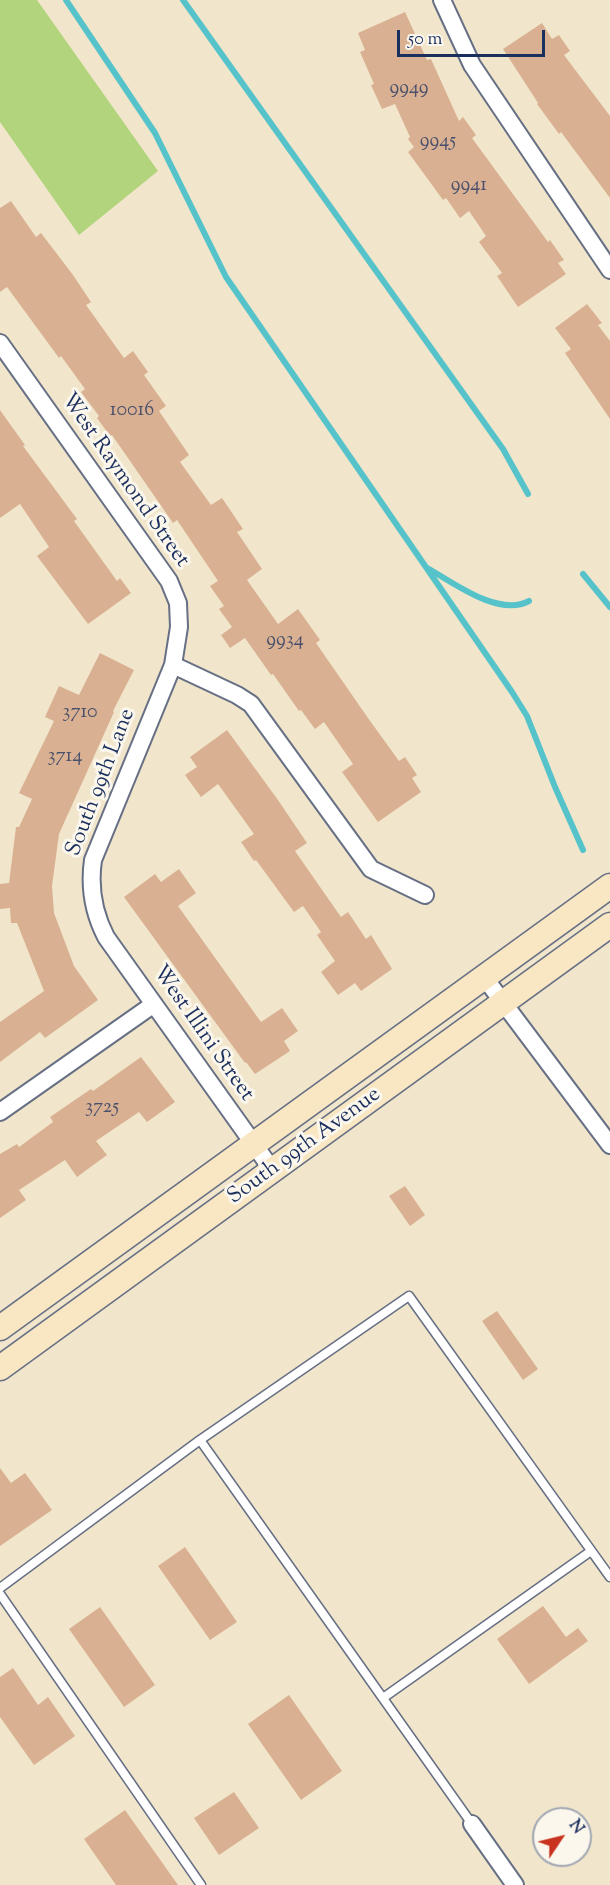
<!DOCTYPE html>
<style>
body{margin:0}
#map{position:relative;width:610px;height:1885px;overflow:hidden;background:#f1e6cb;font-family:"Sorts Mill Goudy",serif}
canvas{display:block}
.north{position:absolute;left:532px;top:1807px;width:60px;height:60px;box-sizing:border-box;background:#fbf7ec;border:2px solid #a1a7b3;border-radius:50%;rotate:55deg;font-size:16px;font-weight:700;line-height:24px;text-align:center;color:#1b2f5e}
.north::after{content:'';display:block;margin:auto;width:21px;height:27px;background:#c8321e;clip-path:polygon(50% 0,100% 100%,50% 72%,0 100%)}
.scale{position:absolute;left:397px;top:30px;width:148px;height:27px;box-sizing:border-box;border:3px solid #1b2f5e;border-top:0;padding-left:8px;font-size:18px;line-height:21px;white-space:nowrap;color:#1b2f5e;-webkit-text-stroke:4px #fbf7ec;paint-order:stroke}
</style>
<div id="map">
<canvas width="610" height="1885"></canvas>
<div class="north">N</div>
<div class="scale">50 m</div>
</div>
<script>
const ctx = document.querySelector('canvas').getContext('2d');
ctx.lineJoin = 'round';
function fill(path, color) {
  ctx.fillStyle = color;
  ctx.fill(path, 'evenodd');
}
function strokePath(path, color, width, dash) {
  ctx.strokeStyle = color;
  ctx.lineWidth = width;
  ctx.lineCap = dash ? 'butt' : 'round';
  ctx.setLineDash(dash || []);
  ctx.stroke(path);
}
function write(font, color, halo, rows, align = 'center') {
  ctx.font = font + ' "Sorts Mill Goudy",serif';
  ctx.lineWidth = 6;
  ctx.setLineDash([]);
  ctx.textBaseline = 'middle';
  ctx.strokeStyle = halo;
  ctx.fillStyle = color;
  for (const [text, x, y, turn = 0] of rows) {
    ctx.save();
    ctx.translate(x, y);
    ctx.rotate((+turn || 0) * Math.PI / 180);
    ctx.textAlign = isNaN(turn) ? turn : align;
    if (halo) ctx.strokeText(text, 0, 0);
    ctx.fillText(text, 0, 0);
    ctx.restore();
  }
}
const green = new Path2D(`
 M 0,0 L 37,0 L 158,171 L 79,235 L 0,122 Z`);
const stream = new Path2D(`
 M 66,0 L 155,133 L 226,277 L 512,692 L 527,716 L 555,787 L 583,850
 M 183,0 L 503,449 L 528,494
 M 429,569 C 455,584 499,617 529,601
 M 583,574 L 610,607`);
const building = new Path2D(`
 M 405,12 L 427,60 L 431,59 L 459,121 L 463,117 L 476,135 L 472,138 L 548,242 L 550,240 L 564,260 L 558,263 L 566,274 L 518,307 L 497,276 L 502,273 L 479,242 L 486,236 L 469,211 L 460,218 L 446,198 L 443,200 L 408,152 L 414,147 L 408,139 L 410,137 L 395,104 L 382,109 L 371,85 L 374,84 L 360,52 L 365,50 L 358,33 Z
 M 542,23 L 552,39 L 559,35 L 570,51 L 564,55 L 610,116 L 610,198 L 561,132 L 559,134 L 537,104 L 538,103 L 503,49 Z
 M 11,201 L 36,237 L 41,233 L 73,275 L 91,302 L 86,305 L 124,358 L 133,351 L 148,372 L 144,375 L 166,406 L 159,411 L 189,455 L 180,462 L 211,505 L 222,498 L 243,529 L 237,532 L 262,569 L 247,580 L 278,624 L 298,609 L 320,640 L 316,643 L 368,718 L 399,761 L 405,757 L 417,775 L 412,778 L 421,792 L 378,822 L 342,772 L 353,764 L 324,722 L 315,729 L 301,710 L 299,711 L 273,674 L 271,675 L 245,638 L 230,648 L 221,635 L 232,627 L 219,609 L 224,606 L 210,586 L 218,581 L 177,520 L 173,523 L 112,435 L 110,436 L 97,418 L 99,416 L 81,392 L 85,389 L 61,356 L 59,358 L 7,287 L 0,292 L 0,208 Z
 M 587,304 L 602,323 L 598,325 L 610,341 L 610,419 L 565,353 L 571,349 L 555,328 Z
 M 0,410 L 25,445 L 23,446 L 77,519 L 74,521 L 117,581 L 120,578 L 131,593 L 88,624 L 37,556 L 49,547 L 20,504 L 0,518 Z
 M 100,653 L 134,670 L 113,711 L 114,712 L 59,834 L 52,886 L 54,913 L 74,966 L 98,1000 L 45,1038 L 40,1032 L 0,1062 L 0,1022 L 44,991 L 17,923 L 11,923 L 10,908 L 0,909 L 0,884 L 9,883 L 16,827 L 19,827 L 32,799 L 19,793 L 54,721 L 45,717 L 59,686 L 79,695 Z
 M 227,730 L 278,800 L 307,843 L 295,851 L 341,917 L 348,912 L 366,939 L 371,935 L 392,969 L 361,991 L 355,983 L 338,995 L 321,972 L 335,961 L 317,935 L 321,932 L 303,906 L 294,912 L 256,860 L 254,861 L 241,842 L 254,834 L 218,784 L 201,797 L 185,775 L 197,767 L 190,757 Z
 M 179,869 L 196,893 L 178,906 L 261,1022 L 282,1008 L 298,1031 L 284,1041 L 290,1051 L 255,1074 L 246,1062 L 245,1063 L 124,897 L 155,874 L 161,882 Z
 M 141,1057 L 175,1102 L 147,1122 L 139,1112 L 96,1141 L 107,1155 L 77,1177 L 65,1160 L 19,1190 L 26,1200 L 0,1218 L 0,1154 L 17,1144 L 19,1147 L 53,1122 L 50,1117 L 91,1089 L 93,1091 Z
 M 405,1186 L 425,1215 L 410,1226 L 389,1196 Z
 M 497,1311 L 538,1369 L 523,1380 L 482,1321 Z
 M 0,1468 L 11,1483 L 25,1473 L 52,1510 L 0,1546 Z
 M 185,1547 L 237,1622 L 210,1640 L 158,1566 Z
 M 543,1606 L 566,1637 L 578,1628 L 588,1641 L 529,1684 L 497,1639 Z
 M 100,1607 L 155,1685 L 124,1707 L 69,1629 Z
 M 13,1668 L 38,1705 L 48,1697 L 75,1736 L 34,1765 L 0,1717 L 0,1677 Z
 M 289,1695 L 342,1771 L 301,1800 L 248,1724 Z
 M 234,1792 L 259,1828 L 219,1855 L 194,1818 Z
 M 125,1810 L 178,1885 L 116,1885 L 84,1839 Z`);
const lane = new Path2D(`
 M 200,1440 L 472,1824
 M 0,1588 L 200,1440 L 409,1296 L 610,1577
 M 0,1594 L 201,1885
 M 383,1698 L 591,1551`);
const street = new Path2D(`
 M 442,0 L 472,65 L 610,270
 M 0,343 L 169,581 L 178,603 L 179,627 L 173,665 L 93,860 C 89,888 93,912 106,937 L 273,1171
 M 173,665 L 237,695 L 251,704 L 371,869 L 425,895
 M 484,977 L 610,1145
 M 0,1112 L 154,1004
 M 472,1824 L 515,1885`);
const secondary = new Path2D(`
 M 0,1328 L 610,886
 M 0,1368 L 610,925`);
const numberNames = [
 ["9949",409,90],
 ["9945",438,143],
 ["9941",469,187],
 ["10016",132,412],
 ["9934",285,642],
 ["3710",80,714],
 ["3714",65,758],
 ["3725",102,1109]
];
const streetNames = [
 ["West Raymond Street",124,481,55],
 ["South 99th Lane",102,783,-69],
 ["West Illini Street",202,1034,55],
 ["South 99th Avenue",305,1147,-36]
];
fill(green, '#b2d47c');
strokePath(stream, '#55c3c9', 6);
fill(building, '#d9b192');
strokePath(lane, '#666f84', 11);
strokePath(street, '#666f84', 20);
strokePath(secondary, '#666f84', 27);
strokePath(lane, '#fff', 8);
strokePath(street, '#fff', 16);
strokePath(secondary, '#f9e7c3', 24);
write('20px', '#4a506b', null, numberNames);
write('22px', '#1b2f5e', '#fbf7ec', streetNames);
</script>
